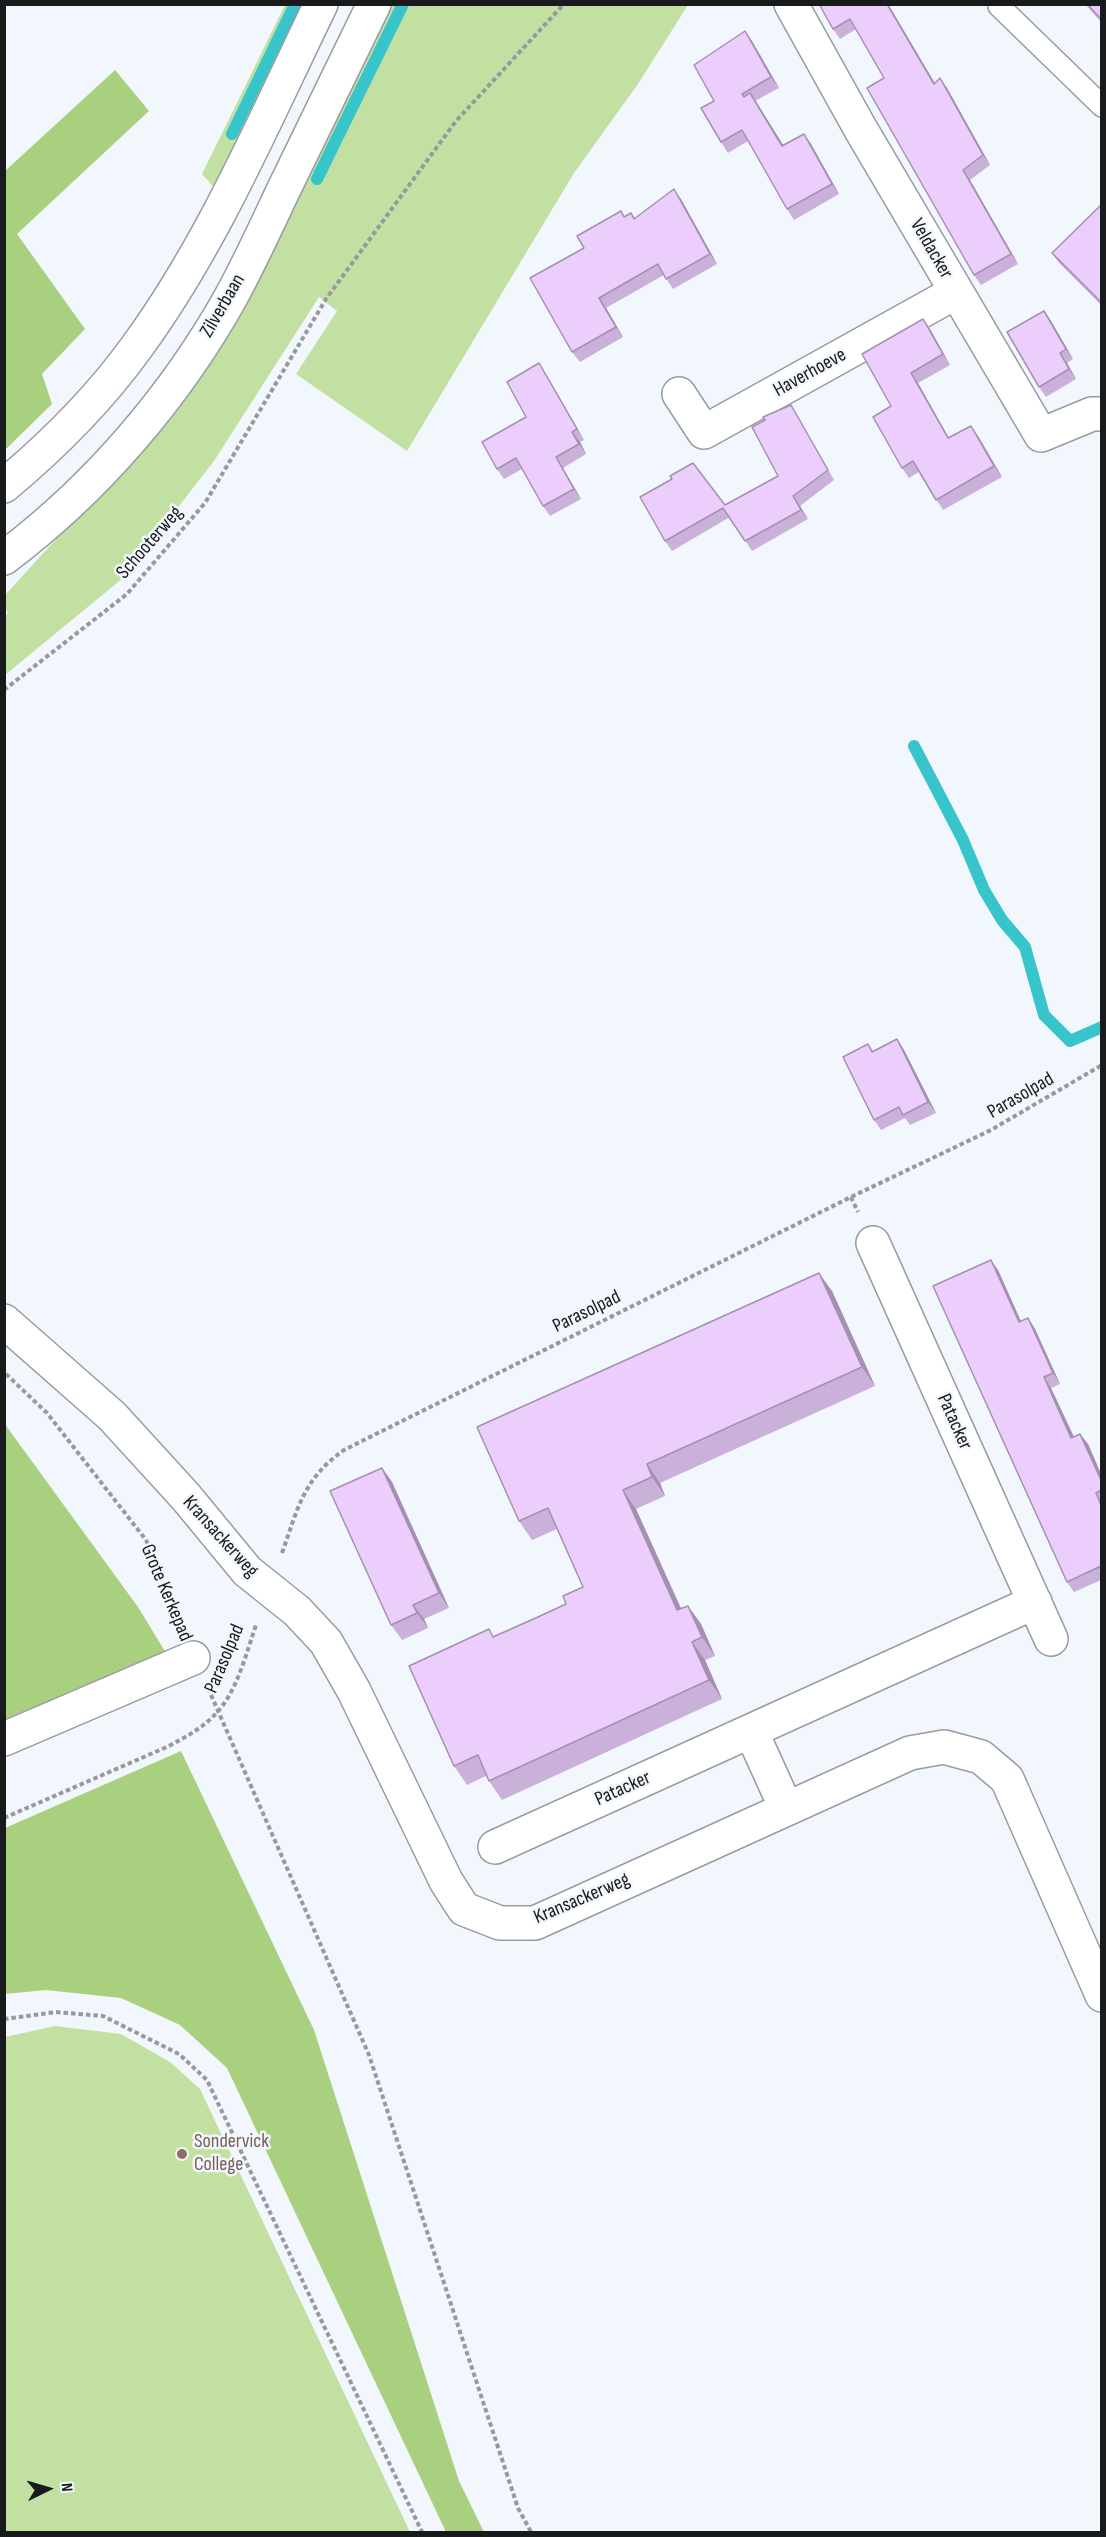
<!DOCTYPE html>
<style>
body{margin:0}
#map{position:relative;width:1106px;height:2537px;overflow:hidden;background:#f2f7fd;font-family:"Sofia Sans Condensed",sans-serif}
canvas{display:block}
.frame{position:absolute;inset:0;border:6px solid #191a1c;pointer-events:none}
.north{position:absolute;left:18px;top:2459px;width:60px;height:60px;-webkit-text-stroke:4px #f2f7fd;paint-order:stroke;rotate:85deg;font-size:16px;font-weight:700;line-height:24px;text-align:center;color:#191a1c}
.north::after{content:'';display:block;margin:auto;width:21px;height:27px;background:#191a1c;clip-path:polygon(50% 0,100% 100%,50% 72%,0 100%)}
</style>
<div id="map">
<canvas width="1106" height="2537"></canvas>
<div class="frame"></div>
<div class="north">N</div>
</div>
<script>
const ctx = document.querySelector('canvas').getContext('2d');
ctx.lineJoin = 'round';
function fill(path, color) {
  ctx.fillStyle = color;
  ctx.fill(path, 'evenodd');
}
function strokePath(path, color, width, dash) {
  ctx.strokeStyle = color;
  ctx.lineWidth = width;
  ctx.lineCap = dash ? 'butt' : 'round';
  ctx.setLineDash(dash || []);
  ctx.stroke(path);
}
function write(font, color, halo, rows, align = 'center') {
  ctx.font = font + ' "Sofia Sans Condensed",sans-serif';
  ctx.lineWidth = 5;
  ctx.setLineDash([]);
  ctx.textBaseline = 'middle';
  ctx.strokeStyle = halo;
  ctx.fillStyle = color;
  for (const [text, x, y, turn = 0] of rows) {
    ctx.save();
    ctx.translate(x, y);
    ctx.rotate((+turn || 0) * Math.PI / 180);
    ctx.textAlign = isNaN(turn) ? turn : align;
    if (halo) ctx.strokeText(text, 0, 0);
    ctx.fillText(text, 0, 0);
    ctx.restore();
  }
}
const green = new Path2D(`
 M 285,5 L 311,5 L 219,193 L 202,174 Z
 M 384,5 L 688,5 L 638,84 L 574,173 L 407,451 L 296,374 L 337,311 L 319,297 L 214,461 L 123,578 L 5,675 L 5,616 L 8,613 L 5,607 L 5,595 L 91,501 Z
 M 55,2026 L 121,2034 L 170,2062 L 200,2089 L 410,2532 L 5,2532 L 5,2037 Z`);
const forest = new Path2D(`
 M 115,70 L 149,111 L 17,234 L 85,329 L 42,374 L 52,404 L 5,450 L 5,171 Z
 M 4,1423 L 138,1607 L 166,1653 L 4,1729 Z
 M 181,1751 L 314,2030 L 459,2481 L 484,2532 L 446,2532 L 227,2068 L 180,2025 L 121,1998 L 46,1990 L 5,1994 L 5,1828 Z`);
const stream = new Path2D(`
 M 232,134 L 295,4
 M 317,179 L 403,4
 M 914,746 L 963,840 L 984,890 L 1002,920 L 1025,947 L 1044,1015 L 1070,1041 L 1102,1027`);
const path = new Path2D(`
 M 4,690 L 127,594 L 205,503 L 326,299 L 456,121 L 564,4
 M 851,1197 L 858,1212
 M 6,1374 L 47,1413 L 146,1540 L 181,1627
 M 282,1553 C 298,1508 303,1479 344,1450 L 851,1197 L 991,1130 L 1102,1065
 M 208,1688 L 369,2055 L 518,2508 L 531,2532
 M 4,1818 L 169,1746 C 187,1736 205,1727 218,1711 C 237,1691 247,1651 256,1625
 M 4,2019 L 56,2012 L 103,2016 L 179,2054 L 207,2080 L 422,2532`);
const lane = new Path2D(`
 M 999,6 L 1102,106`);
const street = new Path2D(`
 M 791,4 L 860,128 L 1041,435 L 1092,414 L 1102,414
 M 679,394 L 704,432 L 956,292
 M 873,1243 L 1051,1639
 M 4,1321 L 112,1416 L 186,1497 L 247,1571 L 297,1611 L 326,1642 L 354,1691 L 446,1881 L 464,1909 L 500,1923 L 535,1923 L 910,1753 L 944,1747 L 981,1757 L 1007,1779 L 1102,1995
 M 751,1731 L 786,1808
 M 4,1739 L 193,1658
 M 495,1847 L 1035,1602`);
const secondary = new Path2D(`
 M 4,486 C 52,446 99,399 136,348 C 213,243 264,121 321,4
 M 4,558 C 96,489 176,396 232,295 C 250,262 266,227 282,193 C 313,130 343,67 374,4`);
const wall = new Path2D(`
 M 819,4 L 888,4 L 935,83 L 947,88 L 990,165 L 970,180 L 1018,264 L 981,285 L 974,275 L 884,78 L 856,29 L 840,39 L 833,29 Z
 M 1085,4 L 1101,4 L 1101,22 Z
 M 745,31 L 752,41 L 779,88 L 755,101 L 783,145 L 804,134 L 811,144 L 839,194 L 794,220 L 787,209 L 748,141 L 728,153 L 721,142 Z
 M 681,199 L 717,264 L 673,289 L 664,275 L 606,308 L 623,337 L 580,362 L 572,352 L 584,248 L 621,211 L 625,217 L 631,213 L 635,218 Z
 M 1101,205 L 1101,305 L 1059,263 L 1052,253 Z
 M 1044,311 L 1051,321 L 1073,359 L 1067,363 L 1076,379 L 1046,397 L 1039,387 Z
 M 923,319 L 930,329 L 950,365 L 918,383 L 949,438 L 978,436 L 1002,477 L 943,510 L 919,472 L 909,478 L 902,468 L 891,406 Z
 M 539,363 L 546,374 L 584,440 L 580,442 L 586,454 L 563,468 L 581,499 L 550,516 L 543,506 L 522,469 L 504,479 L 497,469 L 526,417 Z
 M 791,405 L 797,415 L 834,480 L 800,506 L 808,519 L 752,551 L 730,517 L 672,551 L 665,541 L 672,479 L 725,505 L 778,476 Z
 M 897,1039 L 904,1050 L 936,1113 L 910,1125 L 905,1118 L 881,1130 L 874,1120 L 868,1044 L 873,1051 Z
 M 998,1270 L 1021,1321 L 1028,1318 L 1035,1329 L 1060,1384 L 1051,1388 L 1074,1437 L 1080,1434 L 1088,1444 L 1101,1474 L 1101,1580 L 1074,1592 L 1067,1582 Z
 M 832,1291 L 875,1386 L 660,1483 L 665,1496 L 636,1509 L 681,1608 L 688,1606 L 701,1624 L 715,1656 L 705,1660 L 722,1699 L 502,1800 L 489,1781 L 486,1776 L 467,1785 L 454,1766 L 494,1636 L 566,1604 L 583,1587 L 557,1529 L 532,1540 L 519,1521 Z
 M 382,1468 L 392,1482 L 449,1608 L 424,1619 L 428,1628 L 402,1640 L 391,1625 Z`);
const shadedWall = new Path2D(`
 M 887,4 L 888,4 L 941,94 L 934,84 Z
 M 745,31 L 752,41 L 779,88 L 771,77 Z
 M 940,78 L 947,88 L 990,165 L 983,155 Z
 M 750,93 L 757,103 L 790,156 L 782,146 Z
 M 804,134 L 811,144 L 839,194 L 832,184 Z
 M 963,170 L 970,180 L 1018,264 L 1011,254 Z
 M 674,189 L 681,199 L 717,264 L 710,254 Z
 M 599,298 L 606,308 L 623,337 L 616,327 Z
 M 1044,311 L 1051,321 L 1073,359 L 1066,349 Z
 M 923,319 L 930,329 L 950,365 L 943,354 Z
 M 1060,353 L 1067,363 L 1076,379 L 1069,369 Z
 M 539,363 L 546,374 L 584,440 L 577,429 Z
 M 911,373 L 918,383 L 955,449 L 948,438 Z
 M 971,426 L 978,436 L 1002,477 L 994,466 Z
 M 572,432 L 580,442 L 586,454 L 579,444 Z
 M 556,457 L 563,468 L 581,499 L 574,489 Z
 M 793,496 L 800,506 L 808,519 L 801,510 Z
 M 897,1039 L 904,1050 L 936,1113 L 928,1102 Z
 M 991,1260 L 998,1270 L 1026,1333 L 1019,1322 Z
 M 819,1273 L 832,1291 L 875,1386 L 862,1367 Z
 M 1028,1318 L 1035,1329 L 1060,1384 L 1053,1373 Z
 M 1044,1377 L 1051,1388 L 1079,1448 L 1071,1438 Z
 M 1080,1434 L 1088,1444 L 1101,1474 L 1101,1480 Z
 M 647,1464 L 660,1483 L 665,1496 L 652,1477 Z
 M 382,1468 L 392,1482 L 449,1608 L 439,1593 Z
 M 623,1490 L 636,1509 L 690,1629 L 677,1610 Z
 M 413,1605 L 424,1619 L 428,1628 L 417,1613 Z
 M 688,1606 L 701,1624 L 715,1656 L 702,1637 Z
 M 692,1642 L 705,1660 L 722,1699 L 709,1680 Z`);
const building = new Path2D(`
 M 819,4 L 887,4 L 934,84 L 940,78 L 983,155 L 963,170 L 1011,254 L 974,275 L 867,88 L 884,78 L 850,19 L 833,29 Z
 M 1087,4 L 1101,4 L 1101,19 Z
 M 745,31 L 771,77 L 742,94 L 744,97 L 750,93 L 782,146 L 804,134 L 832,184 L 787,209 L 742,130 L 721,142 L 701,108 L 714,101 L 694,65 Z
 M 674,189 L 710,254 L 666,279 L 658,264 L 599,298 L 616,327 L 572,352 L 530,278 L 584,248 L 577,236 L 621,211 L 624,217 L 631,213 L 634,219 Z
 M 1101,205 L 1101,302 L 1052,253 Z
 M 1044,311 L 1066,349 L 1060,353 L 1069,369 L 1039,387 L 1007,332 Z
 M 923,319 L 943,354 L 911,373 L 948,438 L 971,426 L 994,466 L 936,500 L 913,461 L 902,468 L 873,417 L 891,406 L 862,354 Z
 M 539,363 L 577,429 L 572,432 L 579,444 L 556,457 L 574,489 L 543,506 L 516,458 L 497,469 L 482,442 L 526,417 L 507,382 Z
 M 791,405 L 828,470 L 793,496 L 801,510 L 745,541 L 723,508 L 665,541 L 640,497 L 672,479 L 670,476 L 693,463 L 725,505 L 778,476 L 752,427 L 765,420 L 763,417 Z
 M 897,1039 L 928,1102 L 903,1115 L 899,1107 L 874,1120 L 843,1057 L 868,1044 L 872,1052 Z
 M 991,1260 L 1019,1322 L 1028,1318 L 1053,1373 L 1044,1377 L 1071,1438 L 1080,1434 L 1101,1480 L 1101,1490 L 1096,1493 L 1101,1505 L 1101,1566 L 1067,1582 L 933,1286 Z
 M 819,1273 L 862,1367 L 647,1464 L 652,1477 L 623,1490 L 677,1610 L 688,1606 L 702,1637 L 692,1642 L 709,1680 L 489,1781 L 478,1755 L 454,1766 L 409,1666 L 489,1629 L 493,1637 L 538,1617 L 566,1604 L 563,1596 L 583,1587 L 548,1508 L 519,1521 L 477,1427 Z
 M 382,1468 L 439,1593 L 413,1605 L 417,1613 L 391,1625 L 330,1491 Z`);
const markers = [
 [182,2154,6,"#8d6e63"]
];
const streetNames = [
 ["Veldacker",931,249,60],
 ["Zilverbaan",223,306,-60],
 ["Haverhoeve",810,373,-29],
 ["Schooterweg",150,543,-49],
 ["Parasolpad",1021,1096,-30],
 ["Parasolpad",587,1312,-26],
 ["Patacker",954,1422,66],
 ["Kransackerweg",220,1537,48],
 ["Grote Kerkepad",166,1593,67],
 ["Parasolpad",225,1659,-67],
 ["Patacker",623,1789,-24],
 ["Kransackerweg",582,1899,-23]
];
const educationNames = [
 ["Sondervick",194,2142],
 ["College",194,2165]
];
fill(green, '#c2e0a2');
fill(forest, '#a9d07e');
strokePath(stream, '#37c4ca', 12);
strokePath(lane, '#989ca2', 24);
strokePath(street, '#989ca2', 36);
strokePath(secondary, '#989ca2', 36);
strokePath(path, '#96999d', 4, [4.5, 3]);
strokePath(lane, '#fff', 21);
strokePath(street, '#fff', 33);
strokePath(secondary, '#fff', 33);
fill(wall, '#cab1d9');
fill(shadedWall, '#a490b0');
fill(building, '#ebcefc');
strokePath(building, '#a490b0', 1.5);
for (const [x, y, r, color] of markers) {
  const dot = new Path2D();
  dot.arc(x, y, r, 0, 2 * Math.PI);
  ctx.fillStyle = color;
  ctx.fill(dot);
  strokePath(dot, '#f2f7fd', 2);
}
write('20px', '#191a1c', '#f2f7fd', streetNames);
write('20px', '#785e54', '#f2f7fd', educationNames, 'left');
</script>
